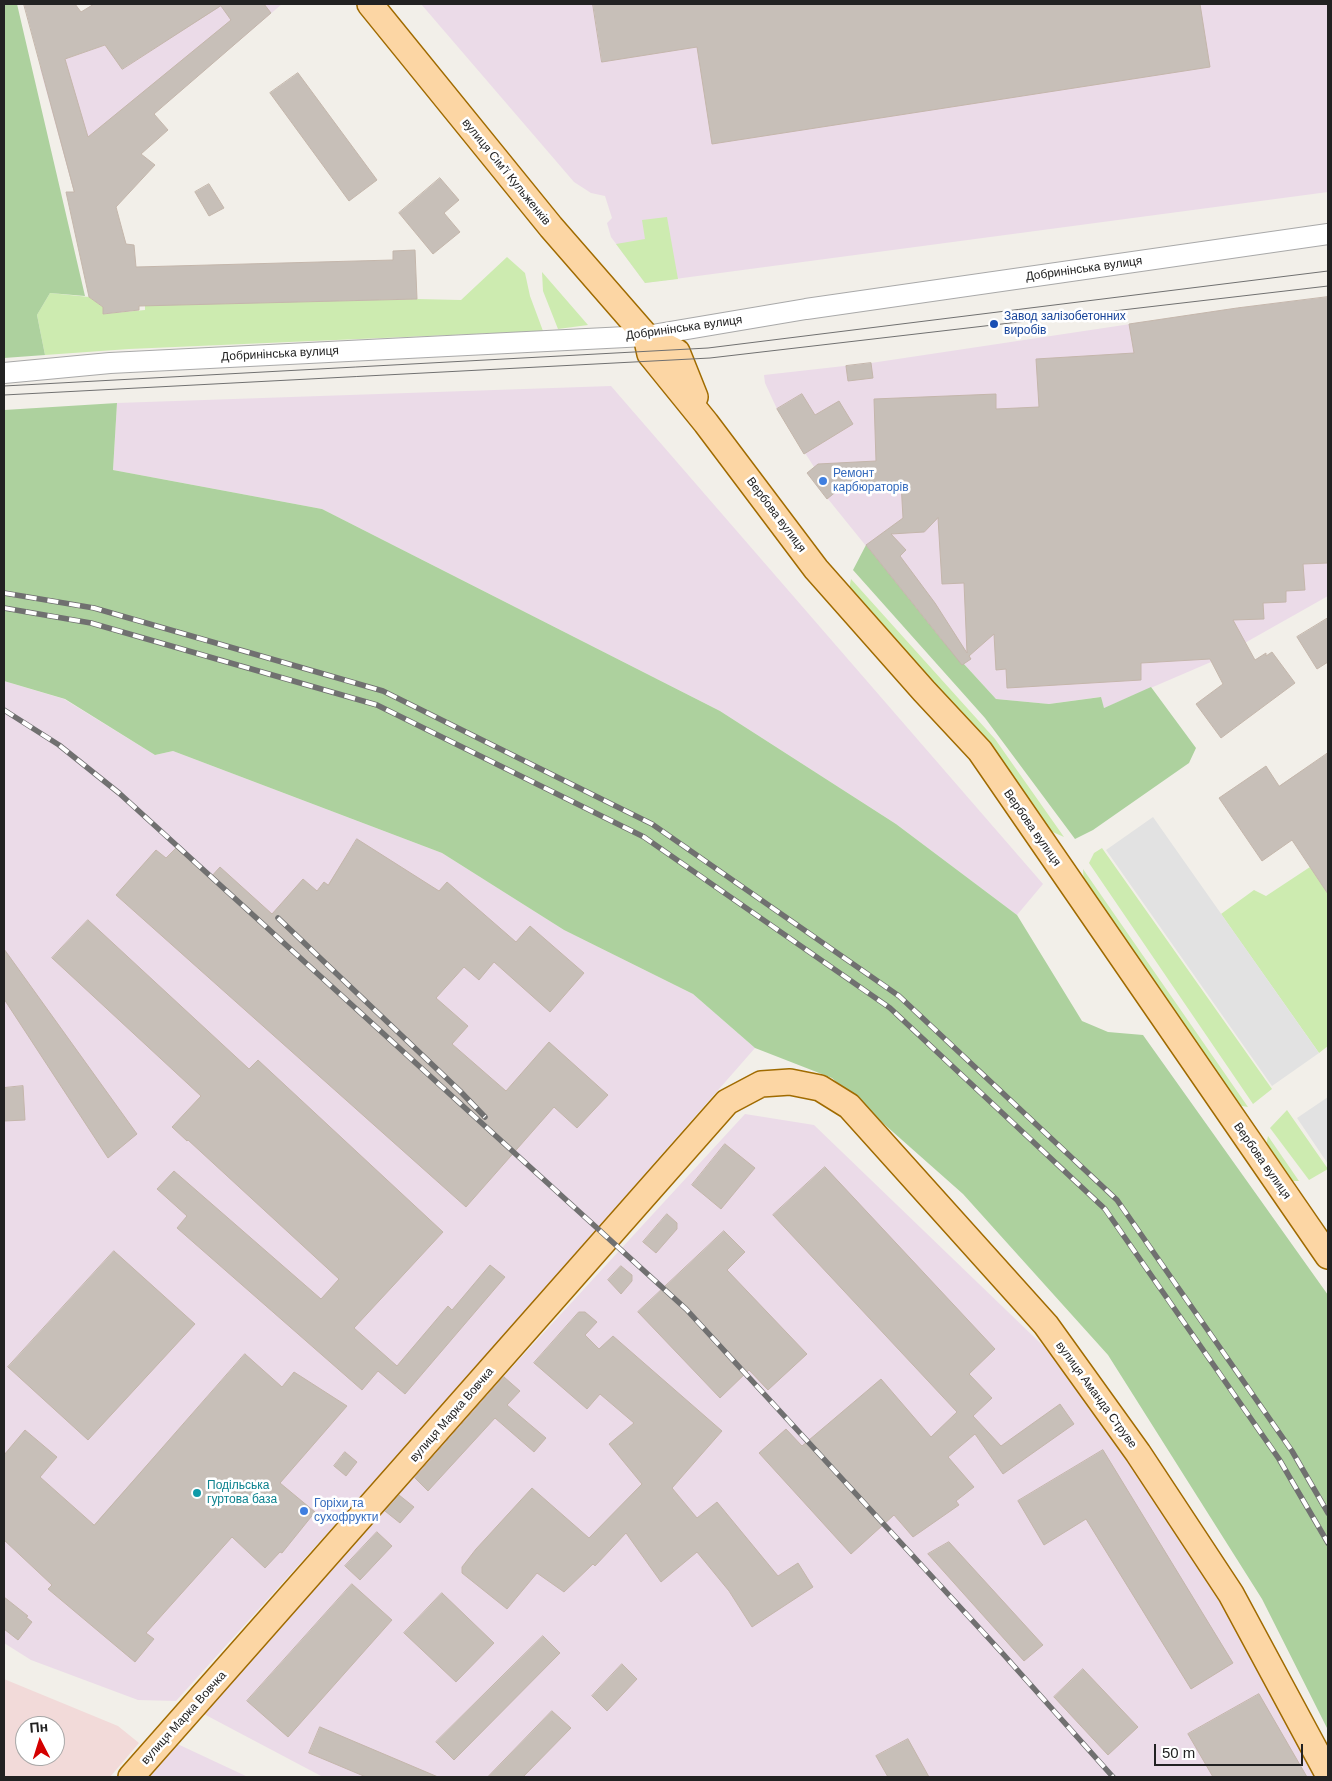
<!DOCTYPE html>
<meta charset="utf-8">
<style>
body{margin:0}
#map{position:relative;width:1332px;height:1781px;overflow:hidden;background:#f2efe9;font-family:Arial,sans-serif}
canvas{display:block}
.frame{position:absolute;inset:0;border:5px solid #222;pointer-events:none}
.north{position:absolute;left:15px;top:1716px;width:50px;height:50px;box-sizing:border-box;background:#fff;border:1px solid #a7a7a7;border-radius:50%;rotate:355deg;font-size:14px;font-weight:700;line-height:20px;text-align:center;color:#222}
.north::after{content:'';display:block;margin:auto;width:18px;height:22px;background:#d40000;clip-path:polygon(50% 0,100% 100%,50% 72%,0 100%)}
.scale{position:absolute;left:1154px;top:1744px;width:149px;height:22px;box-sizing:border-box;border:2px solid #222;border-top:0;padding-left:6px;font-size:15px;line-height:18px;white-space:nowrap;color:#222;-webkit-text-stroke:4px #fff;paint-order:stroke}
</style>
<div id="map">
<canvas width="1332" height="1781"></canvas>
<div class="frame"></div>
<div class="north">Пн</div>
<div class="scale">50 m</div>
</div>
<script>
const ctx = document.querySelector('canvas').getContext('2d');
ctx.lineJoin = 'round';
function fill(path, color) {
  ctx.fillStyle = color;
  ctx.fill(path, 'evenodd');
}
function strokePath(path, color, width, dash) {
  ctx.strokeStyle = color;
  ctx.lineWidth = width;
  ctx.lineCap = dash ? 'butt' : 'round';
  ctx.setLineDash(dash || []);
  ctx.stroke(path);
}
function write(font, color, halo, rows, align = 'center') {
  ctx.font = font + ' Arial,sans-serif';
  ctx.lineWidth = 5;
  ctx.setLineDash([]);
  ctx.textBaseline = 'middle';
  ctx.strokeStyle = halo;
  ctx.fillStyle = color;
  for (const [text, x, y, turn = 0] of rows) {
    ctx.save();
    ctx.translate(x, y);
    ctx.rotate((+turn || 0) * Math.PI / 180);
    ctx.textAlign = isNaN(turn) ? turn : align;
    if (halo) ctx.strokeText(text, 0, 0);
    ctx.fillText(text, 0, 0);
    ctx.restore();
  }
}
const commercial = new Path2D(`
 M 4,1679 L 118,1726 L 139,1743 L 110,1777 L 4,1777 ZM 25,1726 L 55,1726 L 55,1756 L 25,1756 Z`);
const industrial = new Path2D(`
 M 94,4 L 282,4 L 127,137 L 74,192 L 40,68 L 105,45 L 81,12 Z
 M 421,4 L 1328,4 L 1328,192 L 645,283 L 611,237 L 607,223 L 612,218 L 605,196 L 591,193 L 574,182 Z
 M 1328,297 L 1328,596 L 1211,662 L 1104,708 L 1100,697 L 1049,704 L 996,699 L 942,640 L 807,473 L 814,467 L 777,409 L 765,383 L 764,375 L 871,363 L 1237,308 Z
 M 611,386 L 1043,884 L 1017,915 L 896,824 L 720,711 L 322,509 L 113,470 L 117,403 Z
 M 4,681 L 64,699 L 155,755 L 173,751 L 442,853 L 564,930 L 693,994 L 755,1048 L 415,1436 L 176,1701 L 138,1700 L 31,1660 L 4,1643 Z
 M 745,1114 L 814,1125 L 1060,1362 L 1222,1601 L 1317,1777 L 323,1777 L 200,1712 L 376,1515 Z
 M 171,1741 L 248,1777 L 138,1777 Z`);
const grass = new Path2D(`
 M 667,217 L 678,279 L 645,283 L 616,244 L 645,239 L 642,220 Z
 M 507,257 L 525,273 L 530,296 L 543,331 L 129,349 L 45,355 L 37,315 L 50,293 L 89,297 L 103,307 L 103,314 L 145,310 L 145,305 L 417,299 L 461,300 Z
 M 542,272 L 588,325 L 558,329 L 543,291 Z
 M 851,579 L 995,739 L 1064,837 L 1048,830 L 849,590 Z
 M 1102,848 L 1272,1089 L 1253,1104 L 1089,863 L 1094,853 Z
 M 1310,867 L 1328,894 L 1328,1046 L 1319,1053 L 1221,914 L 1254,890 L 1266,896 Z
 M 1083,869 L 1248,1107 L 1236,1105 L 1084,884 Z
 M 1287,1110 L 1328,1169 L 1309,1180 L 1270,1128 Z
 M 1268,1136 L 1299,1181 L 1288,1181 L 1266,1146 Z`);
const forest = new Path2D(`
 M 4,4 L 17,4 L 85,296 L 50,293 L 37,315 L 45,355 L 4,358 Z
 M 117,403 L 113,470 L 322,509 L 720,711 L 896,824 L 1017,915 L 1082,1021 L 1108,1032 L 1143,1035 L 1328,1295 L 1328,1730 L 1262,1599 L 1108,1355 L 963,1194 L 832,1078 L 755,1048 L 693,994 L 564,930 L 442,853 L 173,751 L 155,755 L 65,699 L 4,681 L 4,410 Z
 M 866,545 L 942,640 L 996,699 L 1049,704 L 1101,697 L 1104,708 L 1151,687 L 1196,748 L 1189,763 L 1093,830 L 1075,839 L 985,718 L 853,570 Z`);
const parking = new Path2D(`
 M 1153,817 L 1319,1053 L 1272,1086 L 1106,850 Z
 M 1328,1097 L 1328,1164 L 1297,1118 Z`);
const building = new Path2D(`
 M 24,4 L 75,4 L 81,12 L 94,4 L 264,4 L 271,13 L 154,114 L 168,130 L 141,154 L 155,165 L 116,207 L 126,244 L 134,245 L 136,267 L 393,260 L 393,251 L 415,250 L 417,299 L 139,306 L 139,310 L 103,314 L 103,307 L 89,297 L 66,192 L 74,192 ZM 221,6 L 231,20 L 88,137 L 65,59 L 105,45 L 122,69 Z
 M 593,4 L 1200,4 L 1210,67 L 712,144 L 697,47 L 602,62 Z
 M 298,73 L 377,180 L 349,201 L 270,93 Z
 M 440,178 L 459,200 L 444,213 L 460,232 L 433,254 L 399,213 Z
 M 209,184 L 224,208 L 209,216 L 195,192 Z
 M 1328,297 L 1328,563 L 1303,564 L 1305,590 L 1286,591 L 1286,602 L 1263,603 L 1264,619 L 1233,620 L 1255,660 L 1266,653 L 1266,656 L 1272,652 L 1295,683 L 1221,738 L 1196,704 L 1223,684 L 1210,659 L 1141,663 L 1141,680 L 1007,688 L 1006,669 L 996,670 L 994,634 L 969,656 L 971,659 L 962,665 L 866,545 L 903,518 L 901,483 L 843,486 L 827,499 L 807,473 L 818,464 L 876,461 L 874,399 L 996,394 L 996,409 L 1039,407 L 1036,359 L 1134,353 L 1129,324 L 1237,308 ZM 938,518 L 942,584 L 964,583 L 967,653 L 935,603 L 900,556 L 906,550 L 891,534 L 924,532 Z
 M 871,363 L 873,378 L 848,381 L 846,366 Z
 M 802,394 L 815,415 L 839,401 L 853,424 L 804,454 L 777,409 Z
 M 1328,618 L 1328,662 L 1317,669 L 1297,637 Z
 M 1328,753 L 1328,894 L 1292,840 L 1262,861 L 1219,798 L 1266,766 L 1279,786 Z
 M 357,839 L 439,891 L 447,882 L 516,942 L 530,926 L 584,973 L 550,1012 L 494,962 L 479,980 L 464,967 L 436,998 L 468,1026 L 452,1044 L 506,1091 L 549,1042 L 608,1095 L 577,1128 L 554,1107 L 466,1207 L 116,895 L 156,850 L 166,858 L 176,848 L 210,878 L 220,867 L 272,914 L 303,879 L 317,891 L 324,882 L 328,885 Z
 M 88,920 L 249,1069 L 258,1060 L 443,1232 L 354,1328 L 397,1366 L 448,1306 L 452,1310 L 490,1265 L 505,1277 L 405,1394 L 378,1371 L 362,1390 L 177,1228 L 187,1216 L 157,1189 L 174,1171 L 321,1299 L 339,1279 L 188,1140 L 187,1141 L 172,1127 L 201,1096 L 52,958 Z
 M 4,949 L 137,1134 L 108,1158 L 4,999 Z
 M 23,1086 L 25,1120 L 4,1121 L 4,1088 Z
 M 725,1144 L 755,1168 L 721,1209 L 692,1185 Z
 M 825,1167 L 995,1349 L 969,1374 L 992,1398 L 973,1416 L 1001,1446 L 1060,1404 L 1074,1424 L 1003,1474 L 975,1434 L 948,1457 L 974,1487 L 956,1501 L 959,1505 L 913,1537 L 894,1515 L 851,1554 L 759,1453 L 786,1429 L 802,1446 L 881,1379 L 931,1437 L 957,1412 L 773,1215 Z
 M 667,1214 L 677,1223 L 677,1229 L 656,1253 L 643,1242 Z
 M 724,1231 L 745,1252 L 727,1270 L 807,1354 L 768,1390 L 749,1370 L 720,1398 L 638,1312 Z
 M 114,1251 L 195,1324 L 88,1440 L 8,1367 Z
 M 621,1266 L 632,1275 L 632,1281 L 621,1294 L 608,1280 Z
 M 579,1312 L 585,1312 L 597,1322 L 585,1335 L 599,1349 L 613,1336 L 722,1431 L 672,1488 L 697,1518 L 717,1502 L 778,1576 L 798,1563 L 813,1587 L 752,1627 L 729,1591 L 697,1552 L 661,1582 L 626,1533 L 595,1566 L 593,1564 L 564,1592 L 537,1573 L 507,1609 L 462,1573 L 462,1567 L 476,1549 L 532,1488 L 589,1538 L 642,1484 L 609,1444 L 634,1423 L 600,1394 L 587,1409 L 534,1363 Z
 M 245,1354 L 282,1387 L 294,1372 L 347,1406 L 280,1483 L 315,1512 L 282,1553 L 280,1552 L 265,1568 L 232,1537 L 146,1633 L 154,1639 L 135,1662 L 48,1589 L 52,1585 L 4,1540 L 4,1455 L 25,1430 L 57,1457 L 40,1477 L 94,1525 Z
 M 504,1377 L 520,1391 L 507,1405 L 546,1438 L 534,1452 L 495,1418 L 428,1491 L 415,1478 Z
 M 1103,1450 L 1233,1663 L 1191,1689 L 1086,1519 L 1044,1545 L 1018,1501 Z
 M 345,1452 L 357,1462 L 346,1476 L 334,1466 Z
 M 399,1495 L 414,1507 L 400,1523 L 385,1511 Z
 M 377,1532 L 392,1546 L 360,1580 L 345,1566 Z
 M 949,1542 L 1043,1645 L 1024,1661 L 928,1554 Z
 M 352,1584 L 392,1620 L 288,1737 L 247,1701 Z
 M 442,1593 L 494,1643 L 456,1682 L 404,1633 Z
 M 4,1597 L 28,1616 L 26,1617 L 32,1622 L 18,1640 L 4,1629 Z
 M 543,1636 L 560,1653 L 454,1760 L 436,1742 Z
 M 622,1664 L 637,1679 L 607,1711 L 592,1696 Z
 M 1083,1669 L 1138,1727 L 1108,1755 L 1054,1697 Z
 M 1259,1694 L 1307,1777 L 1213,1777 L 1188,1734 Z
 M 552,1711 L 571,1728 L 523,1777 L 488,1777 Z
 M 320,1727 L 438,1777 L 366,1777 L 309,1753 Z
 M 908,1739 L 929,1777 L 888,1777 L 876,1756 Z`);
const minor = new Path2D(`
 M 4,373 L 110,363 L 646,336 L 806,309 L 1328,234`);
const major = new Path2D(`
 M 370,4 L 551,227 L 646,336 L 677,352 L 695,397
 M 646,336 L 650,354 L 706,423 L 816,569 L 924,691 L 980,751 L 1328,1256
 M 131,1777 L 727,1102 L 761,1084 L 790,1082 L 820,1088 L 849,1106 L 1046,1325 L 1138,1453 L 1231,1594 L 1328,1774`);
const tram = new Path2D(`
 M 4,386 L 708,348 L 1328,271
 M 4,395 L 710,358 L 1328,286`);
const rail = new Path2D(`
 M 4,593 L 94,608 L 383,691 L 652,824 L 899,996 L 1117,1200 L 1292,1451 L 1328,1513
 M 4,608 L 91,623 L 377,705 L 644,837 L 890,1008 L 1105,1209 L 1279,1459 L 1328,1543
 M 4,710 L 59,745 L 119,793 L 686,1309 L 1004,1655 L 1113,1777
 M 278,918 L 460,1091 L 485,1117`);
const markers = [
 [994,324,5,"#1a4fb4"],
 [823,481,5,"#3f7fe0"],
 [197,1493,5,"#0f9aa8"],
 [304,1511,5,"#3f7fe0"]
];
const streetNames = [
 ["вулиця Сімʼї Кульженків",506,172,51],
 ["Добринінська вулиця",1084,269,-8],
 ["Добринінська вулиця",684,328,-8],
 ["Добринінська вулиця",280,354,-3],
 ["Вербова вулиця",776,515,53],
 ["Вербова вулиця",1032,828,55],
 ["Вербова вулиця",1262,1161,55],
 ["вулиця Аманда Струве",1096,1395,54],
 ["вулиця Марка Вовчка",452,1415,-49],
 ["вулиця Марка Вовчка",184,1718,-48]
];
const transitNames = [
 ["Завод залізобетонних",1004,317],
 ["виробів",1004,331]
];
const shopNames = [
 ["Ремонт",833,474],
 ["карбюраторів",833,488],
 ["Горіхи та",314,1504],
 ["сухофрукти",314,1518]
];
const cultureNames = [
 ["Подільська",207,1486],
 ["гуртова база",207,1500]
];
fill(commercial, '#f2dad9');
fill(industrial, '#ebdbe8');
fill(grass, '#cdebb0');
fill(forest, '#add19e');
fill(parking, '#e2e2e2');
fill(building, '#c7bfb8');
strokePath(building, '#c4b6ab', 1);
strokePath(minor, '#a9a9a9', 22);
strokePath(major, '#a06b00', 28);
strokePath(minor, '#fff', 20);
strokePath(major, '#fcd6a4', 25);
strokePath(tram, '#707070', 1);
strokePath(rail, '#707070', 5.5);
strokePath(rail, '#fff', 4, [11]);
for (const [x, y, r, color] of markers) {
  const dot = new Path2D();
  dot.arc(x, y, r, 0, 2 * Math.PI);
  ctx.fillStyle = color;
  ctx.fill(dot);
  strokePath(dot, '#fff', 2);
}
write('12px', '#222', '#fff', streetNames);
write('12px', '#164399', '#fff', transitNames, 'left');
write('12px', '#366cbe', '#fff', shopNames, 'left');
write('12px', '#0d838f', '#fff', cultureNames, 'left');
</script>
